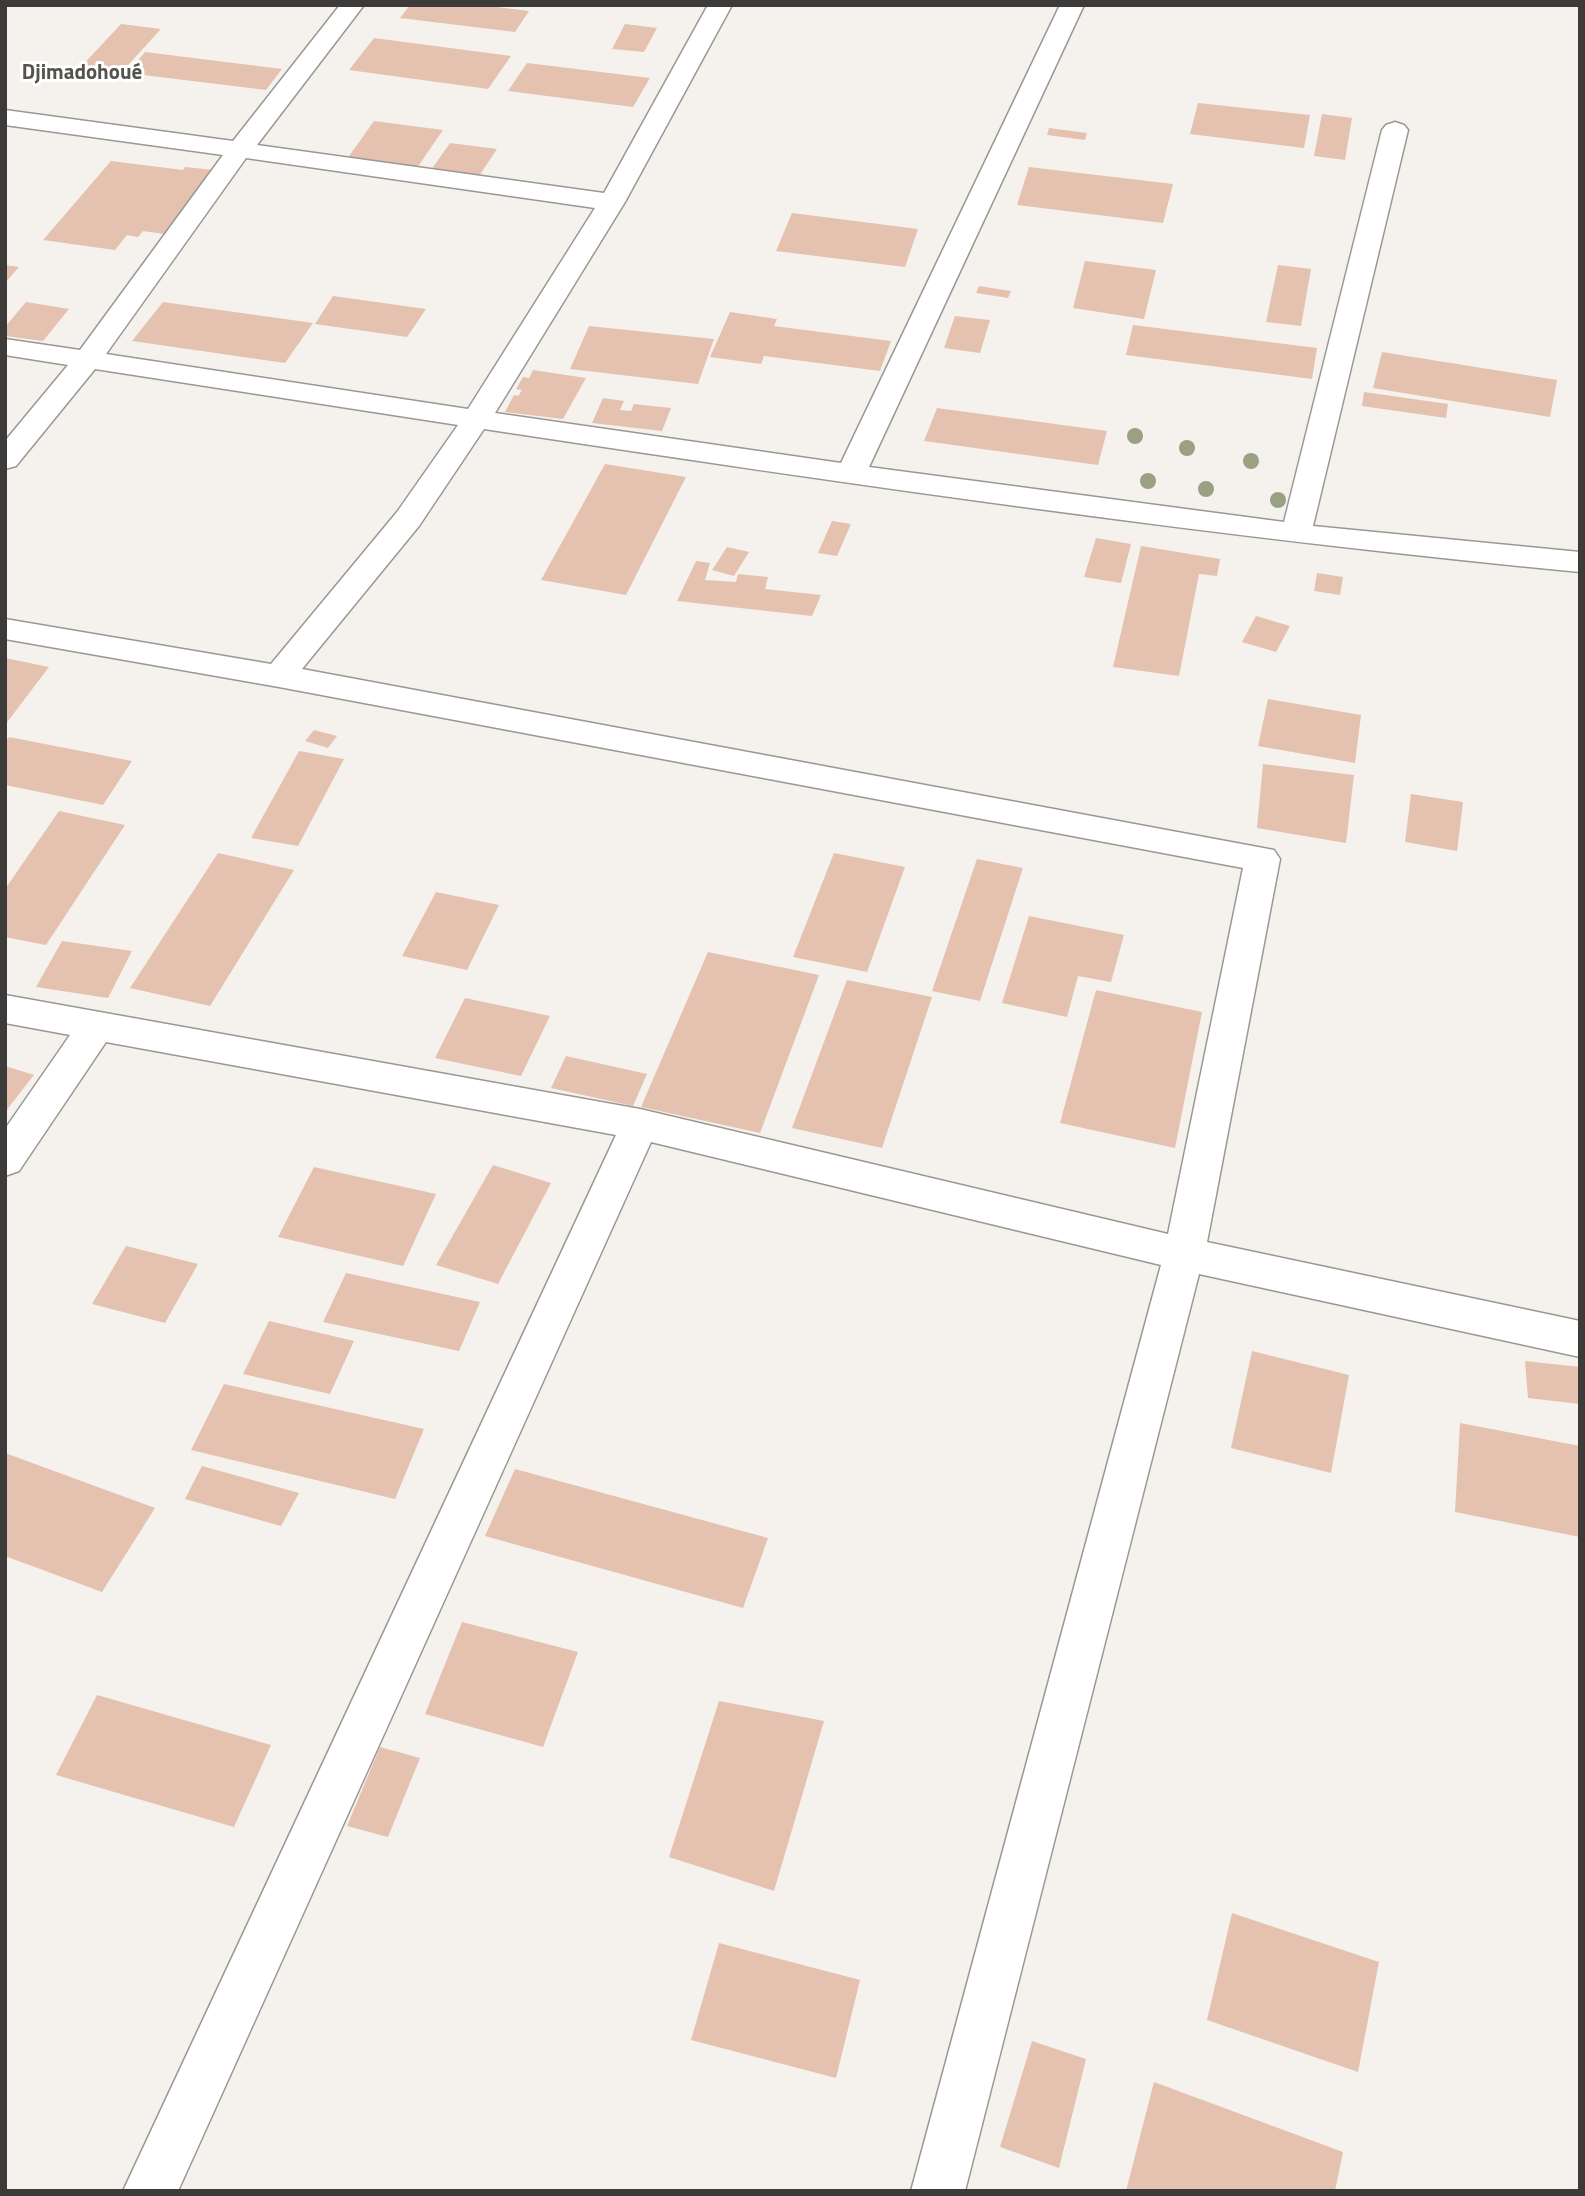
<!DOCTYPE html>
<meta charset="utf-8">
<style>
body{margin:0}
#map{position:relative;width:1585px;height:2196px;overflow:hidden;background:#f5f2ed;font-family:"Titillium Web",sans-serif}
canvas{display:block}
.frame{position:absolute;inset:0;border:7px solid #3c3b39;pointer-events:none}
</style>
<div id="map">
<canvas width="1585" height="2196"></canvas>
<div class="frame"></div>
</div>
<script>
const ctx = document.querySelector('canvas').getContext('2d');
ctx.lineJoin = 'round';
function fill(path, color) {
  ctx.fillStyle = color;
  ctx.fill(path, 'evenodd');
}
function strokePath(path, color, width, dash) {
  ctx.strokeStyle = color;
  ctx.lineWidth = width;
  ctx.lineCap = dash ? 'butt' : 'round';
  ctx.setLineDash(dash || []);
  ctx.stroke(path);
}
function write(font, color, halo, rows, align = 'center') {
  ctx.font = font + ' "Titillium Web",sans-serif';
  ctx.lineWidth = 6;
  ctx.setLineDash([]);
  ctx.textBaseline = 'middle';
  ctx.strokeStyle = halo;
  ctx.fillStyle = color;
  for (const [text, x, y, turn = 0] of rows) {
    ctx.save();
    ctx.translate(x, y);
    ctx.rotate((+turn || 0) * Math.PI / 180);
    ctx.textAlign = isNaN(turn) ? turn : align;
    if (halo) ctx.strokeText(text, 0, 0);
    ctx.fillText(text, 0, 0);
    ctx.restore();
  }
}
const building = new Path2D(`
 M 410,5 L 481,5 L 529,11 L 515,32 L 400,18 Z
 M 121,24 L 161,29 L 119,75 L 78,70 Z
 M 625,24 L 657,28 L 644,52 L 612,49 Z
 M 374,38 L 511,56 L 488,89 L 349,70 Z
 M 145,52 L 282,69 L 266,90 L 127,73 Z
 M 527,63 L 650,78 L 633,107 L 508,91 Z
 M 1198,103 L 1310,115 L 1304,148 L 1190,134 Z
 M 1322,114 L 1352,118 L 1345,160 L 1314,156 Z
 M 374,121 L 443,130 L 417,168 L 347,159 Z
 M 1049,128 L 1087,133 L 1085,140 L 1047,135 Z
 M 450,143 L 497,149 L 479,176 L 431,170 Z
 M 111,161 L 183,170 L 185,167 L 214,170 L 164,234 L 143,231 L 138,237 L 127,235 L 115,250 L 43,240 Z
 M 1029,167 L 1173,184 L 1163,223 L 1017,205 Z
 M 792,213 L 918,229 L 905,267 L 776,251 Z
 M 1085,261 L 1156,270 L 1144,319 L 1073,308 Z
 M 5,265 L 19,267 L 5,283 Z
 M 1278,265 L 1311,269 L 1301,326 L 1266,322 Z
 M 979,286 L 1011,291 L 1008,298 L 976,293 Z
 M 333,296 L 426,309 L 407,337 L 315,324 Z
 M 26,302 L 69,309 L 43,341 L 5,336 L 5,327 Z
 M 163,302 L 313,323 L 285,363 L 132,341 Z
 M 730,312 L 777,319 L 774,326 L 891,341 L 880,371 L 764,356 L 761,364 L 710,357 Z
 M 955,316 L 990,320 L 980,353 L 944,348 Z
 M 1133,325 L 1317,348 L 1312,379 L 1126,355 Z
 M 589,326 L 714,339 L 698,384 L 570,369 Z
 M 1382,352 L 1557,380 L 1550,417 L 1373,388 Z
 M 533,370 L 586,378 L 563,419 L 505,412 L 514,395 L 518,396 L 522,390 L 516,389 L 523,377 L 529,378 Z
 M 1364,392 L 1448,404 L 1446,418 L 1362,406 Z
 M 603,398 L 624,401 L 620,410 L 631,411 L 634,404 L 671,408 L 662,431 L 592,423 Z
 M 937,408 L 1107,431 L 1098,465 L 924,441 Z
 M 605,464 L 686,477 L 626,595 L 541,580 Z
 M 832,521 L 851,524 L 837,556 L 818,553 Z
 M 1096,538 L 1131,544 L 1121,583 L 1084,577 Z
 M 1141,546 L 1220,559 L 1217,576 L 1199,574 L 1179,676 L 1113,667 Z
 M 727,547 L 749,552 L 734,576 L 712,570 Z
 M 696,561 L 710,563 L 705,580 L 736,582 L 738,574 L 768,577 L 765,589 L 821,595 L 812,616 L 677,601 Z
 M 1317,573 L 1343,577 L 1340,595 L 1314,591 Z
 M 1256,616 L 1290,626 L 1276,652 L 1242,642 Z
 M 5,658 L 49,667 L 5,725 Z
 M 1268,699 L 1361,715 L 1355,763 L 1258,746 Z
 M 314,730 L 337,736 L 328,748 L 305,741 Z
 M 9,737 L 132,761 L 103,805 L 5,785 L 5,742 Z
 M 299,751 L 344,759 L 298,846 L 251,838 Z
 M 1263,764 L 1354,775 L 1346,843 L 1257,828 Z
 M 1411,794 L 1463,802 L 1457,851 L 1405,842 Z
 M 59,811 L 125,825 L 46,945 L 5,937 L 5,889 Z
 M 218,853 L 294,870 L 210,1006 L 130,988 Z
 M 834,853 L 905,867 L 867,972 L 793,957 Z
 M 977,859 L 1023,868 L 980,1001 L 932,991 Z
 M 436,892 L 499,905 L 467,970 L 402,956 Z
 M 1029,916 L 1124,935 L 1111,982 L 1078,976 L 1067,1017 L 1002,1003 Z
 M 62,941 L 132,951 L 108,998 L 36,987 Z
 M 708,952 L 819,975 L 760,1133 L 641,1107 Z
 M 847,980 L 932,997 L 882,1148 L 792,1128 Z
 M 1096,990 L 1202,1012 L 1175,1148 L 1060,1123 Z
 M 465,998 L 550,1016 L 521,1076 L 435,1058 Z
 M 566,1056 L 647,1074 L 633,1106 L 551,1088 Z
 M 5,1066 L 34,1075 L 5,1112 Z
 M 493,1165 L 551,1183 L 498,1284 L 436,1265 Z
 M 314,1167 L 436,1194 L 403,1266 L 278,1237 Z
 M 126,1246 L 198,1264 L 165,1323 L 92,1304 Z
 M 346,1273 L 480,1302 L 459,1351 L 323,1322 Z
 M 269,1321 L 354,1341 L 330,1394 L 243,1374 Z
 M 1252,1351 L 1349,1375 L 1331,1473 L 1231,1448 Z
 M 1525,1361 L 1580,1367 L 1580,1404 L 1528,1398 Z
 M 224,1384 L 424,1429 L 395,1499 L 191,1450 Z
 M 1460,1423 L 1580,1446 L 1580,1537 L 1455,1512 Z
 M 5,1453 L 155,1508 L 102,1592 L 5,1556 Z
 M 202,1466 L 299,1493 L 281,1526 L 185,1499 Z
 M 515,1469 L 768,1538 L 743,1608 L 485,1536 Z
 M 462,1622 L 578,1652 L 543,1747 L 425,1714 Z
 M 97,1695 L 271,1745 L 234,1827 L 56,1775 Z
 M 719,1701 L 824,1721 L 774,1891 L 669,1857 Z
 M 380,1747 L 420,1758 L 388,1837 L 347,1826 Z
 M 1232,1913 L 1379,1962 L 1358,2072 L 1207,2020 Z
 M 719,1943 L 860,1980 L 836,2078 L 691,2040 Z
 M 1032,2041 L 1086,2059 L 1059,2168 L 1000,2147 Z
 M 1154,2082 L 1343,2152 L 1335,2191 L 1126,2191 Z`);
const minor = new Path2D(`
 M 340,5 L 364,5 L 257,145 L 604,193 L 708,5 L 732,5 L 625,202 L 495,413 L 841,463 L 1060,5 L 1084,5 L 869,467 L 1284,522 L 1382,130 L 1386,125 L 1395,122 L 1404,125 L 1408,130 L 1313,526 L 1580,552 L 1580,572 C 1213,537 848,484 484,429 L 419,526 L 302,669 L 1274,850 L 1280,859 L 1207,1242 L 1580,1321 L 1580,1357 L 1199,1274 L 965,2191 L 911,2191 L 1161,1265 L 651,1142 L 178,2191 L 123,2191 L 616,1135 L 106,1042 L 19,1171 L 5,1176 L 5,1129 L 70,1035 L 5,1023 L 5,995 L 640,1109 L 1168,1234 L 1243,868 L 279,687 L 5,639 L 5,619 L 271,664 L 397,512 L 458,425 L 95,369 L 16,466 L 5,469 L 5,441 L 68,365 L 5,355 L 5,339 L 80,350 L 223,155 L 5,125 L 5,110 L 233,141 ZM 246,158 L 595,208 L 468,409 L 106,354 Z`);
const trees = [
 [1135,436],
 [1187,448],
 [1251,461],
 [1148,481],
 [1206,489],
 [1278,500]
];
const farQuarternames = [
 ["Djimadohoué",82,74]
];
fill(building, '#e5c1b0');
strokePath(minor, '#9a9893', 3);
fill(minor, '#fff');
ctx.fillStyle = '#99a182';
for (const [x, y] of trees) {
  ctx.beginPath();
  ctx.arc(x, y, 8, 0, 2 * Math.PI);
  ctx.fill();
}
write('bold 21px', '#55534f', '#fff', farQuarternames);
</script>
